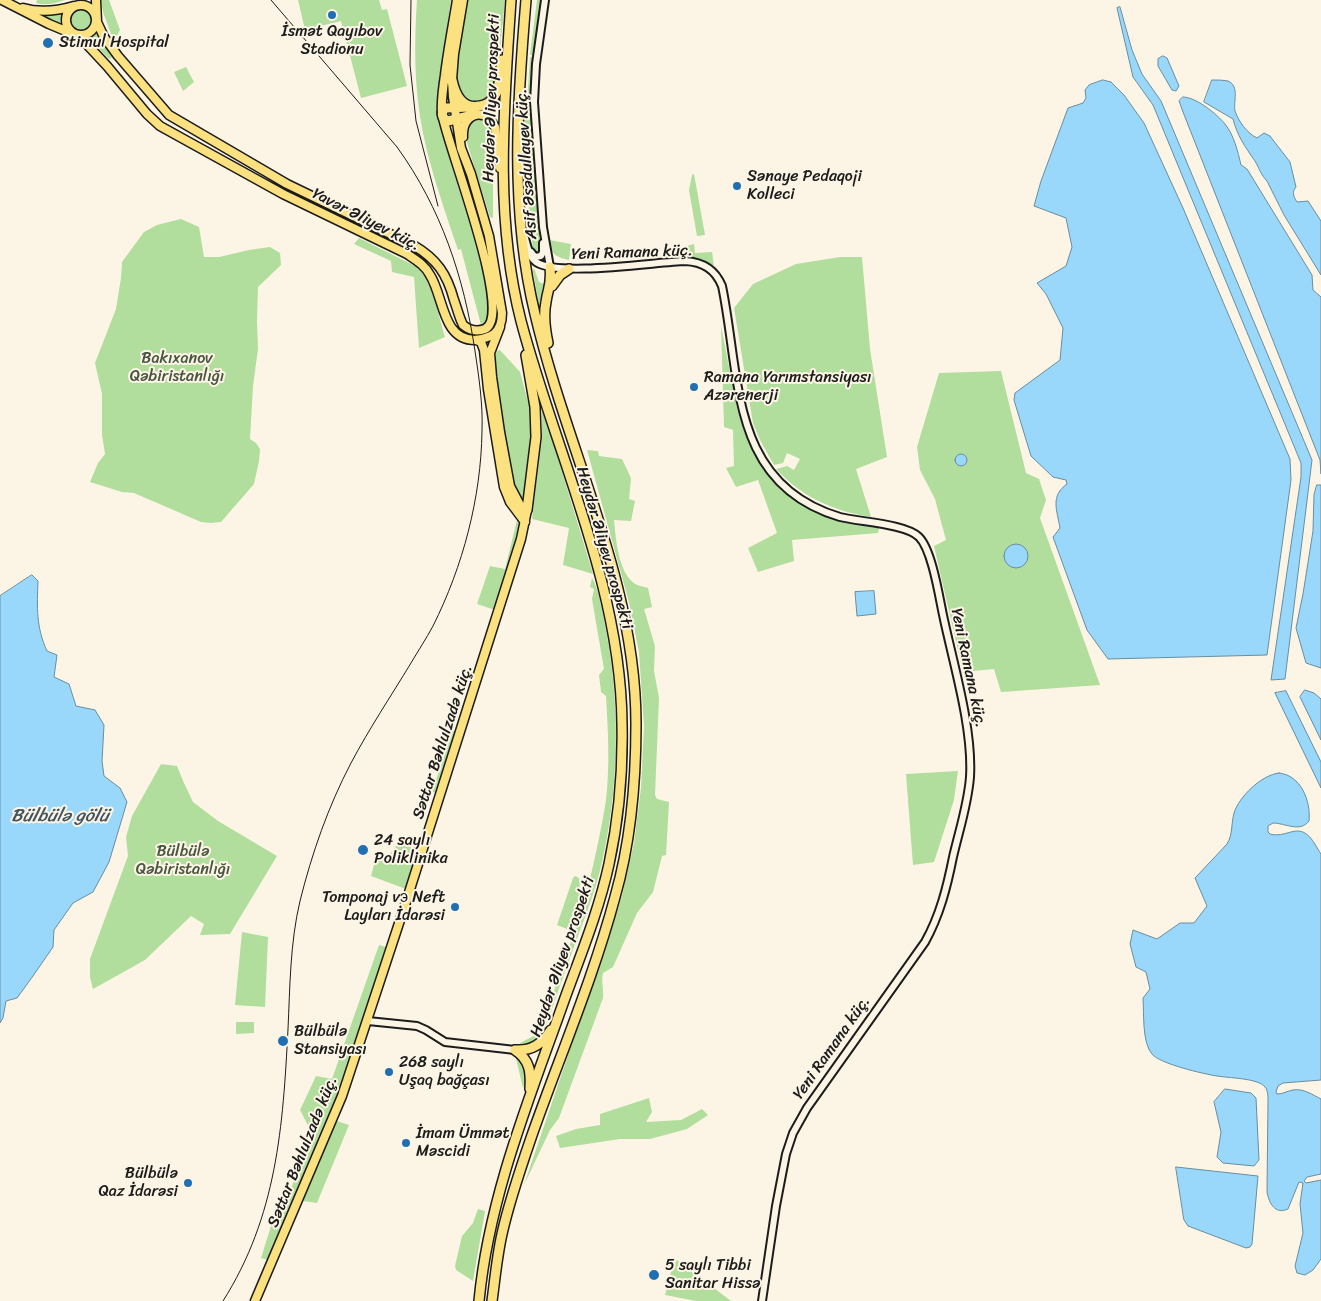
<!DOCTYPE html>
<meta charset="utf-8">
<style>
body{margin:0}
canvas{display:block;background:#fcf5e5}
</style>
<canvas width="1321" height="1301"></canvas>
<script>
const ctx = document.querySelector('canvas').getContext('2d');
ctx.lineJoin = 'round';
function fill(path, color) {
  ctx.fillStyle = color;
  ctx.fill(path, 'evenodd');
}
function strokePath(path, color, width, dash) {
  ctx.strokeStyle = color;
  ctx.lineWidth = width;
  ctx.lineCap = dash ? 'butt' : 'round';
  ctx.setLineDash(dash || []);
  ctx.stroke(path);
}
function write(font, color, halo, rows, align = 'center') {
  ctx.font = font + ' Sriracha,sans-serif';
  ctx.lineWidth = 4;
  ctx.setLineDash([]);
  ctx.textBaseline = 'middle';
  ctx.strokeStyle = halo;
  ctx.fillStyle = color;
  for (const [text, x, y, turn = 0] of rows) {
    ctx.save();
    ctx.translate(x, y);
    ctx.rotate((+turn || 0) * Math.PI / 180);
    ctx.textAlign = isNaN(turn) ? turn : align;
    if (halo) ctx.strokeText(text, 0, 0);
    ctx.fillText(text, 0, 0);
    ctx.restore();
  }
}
const green = new Path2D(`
 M 37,0 L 65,0 C 56,3 46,6 36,3 Z
 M 101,0 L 109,0 L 120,30 L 117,36 L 114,36 L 111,34 L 103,12 Z
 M 298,0 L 379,0 L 382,10 L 387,9 L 407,86 L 361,98 L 341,21 L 305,30 Z
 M 417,0 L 451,0 L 437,97 L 437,112 L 440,127 L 476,238 L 487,284 L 490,312 L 486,323 L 481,325 L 461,249 L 458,250 C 445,211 431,172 423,133 C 414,89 414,45 417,0 Z
 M 467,0 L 505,0 L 496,89 L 493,95 L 478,105 L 461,99 L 455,76 Z
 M 537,0 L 542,0 L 532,55 L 530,55 Z
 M70 19a11 11 0 1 1 22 0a11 11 0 1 1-22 0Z
 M 62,12 L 60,25 L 40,15 Z
 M 96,31 L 112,57 L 109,59 L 88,38 Z
 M 530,57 L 532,57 L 530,102 L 542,245 L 540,252 L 535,254 L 533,249 C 527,201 525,153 524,105 L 527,104 Z
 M 186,67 L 194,82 L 183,91 L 174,72 Z
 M 497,97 L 496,122 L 468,112 L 467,111 Z
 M 478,117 L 489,121 L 493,133 L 493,218 L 490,217 L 467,143 L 466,135 L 469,120 Z
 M 694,174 L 705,235 L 697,236 L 689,190 L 692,175 Z
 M 181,219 L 199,227 L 204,257 L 219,257 L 249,250 L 270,247 L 280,253 L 281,265 L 258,287 L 257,321 L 258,349 L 253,386 L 250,439 L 256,443 L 260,449 L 259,461 L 254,484 L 221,522 L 211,523 L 201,522 L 134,493 L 122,492 L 90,482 L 98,463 L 105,454 L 102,435 L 102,394 L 95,363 L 116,309 L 121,278 L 122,262 L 144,232 L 157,225 Z
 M 359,238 L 419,268 C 434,288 438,314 445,337 L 419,348 L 414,277 L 392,272 L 391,261 L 354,244 Z
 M 549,240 L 571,244 L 569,260 C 555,257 551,254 549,240 Z
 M 694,244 L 695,253 L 712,252 L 714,266 C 701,258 690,258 674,258 C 675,247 685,247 694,244 Z
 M 840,257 L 862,257 L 870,349 L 887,457 L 856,469 L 871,517 C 833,511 802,497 776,469 L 787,466 L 794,470 L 800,459 L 787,453 L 783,463 L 774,465 L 760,440 L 753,423 L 734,308 L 753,284 L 796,264 Z
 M 534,268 L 539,282 L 548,286 L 540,311 L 533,271 Z
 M 721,326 L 738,413 L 754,449 L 770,474 L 780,484 L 843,520 L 879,528 L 878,533 L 792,540 L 794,561 L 758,572 L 748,548 L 777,533 L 758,480 L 736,487 L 726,468 L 734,466 L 733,430 L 724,427 Z
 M 500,350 L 520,372 L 530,409 L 532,449 L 525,502 C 520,501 518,499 516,495 C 508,477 489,366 497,351 Z
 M 1001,371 L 1026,473 L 1039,479 L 1046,500 L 1040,518 L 1100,685 L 1001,692 L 994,669 L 963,672 L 934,546 L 946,540 L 935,499 L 920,470 L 917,447 L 939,373 Z
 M 542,412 L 544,412 L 593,574 L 563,565 L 569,528 L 532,519 L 542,438 Z
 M 587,450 L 598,451 L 599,456 L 622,459 L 631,478 L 629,499 L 635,501 L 631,521 L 614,520 C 616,539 618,575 637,585 C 640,586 645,587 648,588 L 652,607 L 644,609 L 655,646 L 654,671 L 659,698 L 655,795 L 657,799 L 669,802 L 666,855 L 662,856 L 653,892 L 637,913 L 613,967 L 603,973 C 601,982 604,989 603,998 L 559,1118 L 550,1130 L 524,1185 L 622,896 L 634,843 L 641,788 L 644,726 L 639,652 L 629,602 Z
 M 517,520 L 521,521 L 518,539 L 495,610 L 477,604 L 490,566 L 505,569 Z
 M 592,578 C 600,590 606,631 609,647 C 620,717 618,792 602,862 C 595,894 582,924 571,955 C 561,982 552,1010 542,1037 L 533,1045 L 519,1046 L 520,1043 L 541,1032 L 543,1027 L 562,965 L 584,908 L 586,880 L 590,879 C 596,853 602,826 606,800 C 610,765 608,730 606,696 L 601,692 L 599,675 L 604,669 L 592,599 L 594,589 L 590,587 Z
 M 453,731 L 458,732 L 437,794 L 432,791 Z
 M 161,764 L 177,766 L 184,783 L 193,802 L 218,821 L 277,856 L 230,934 L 200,935 L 204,924 L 191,916 L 145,960 L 93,989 L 90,977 L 90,959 L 128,856 L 126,837 L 132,816 Z
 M 958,771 L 954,800 L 934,862 L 913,865 L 906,774 Z
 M 401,840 L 420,847 L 406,889 L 371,876 L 375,861 L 386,859 Z
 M 575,876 L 579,878 L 581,893 L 579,901 L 567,929 L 557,925 L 573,878 Z
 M 242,932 L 268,937 L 265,1007 L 235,1005 Z
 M 379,945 L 389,948 L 361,1029 L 316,1152 L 268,1260 L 261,1258 L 276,1210 L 284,1207 L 312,1133 L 300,1110 L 316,1076 L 332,1079 Z
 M 236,1022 L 254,1022 L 254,1033 L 236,1034 Z
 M 515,1054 L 527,1068 L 526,1081 L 523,1088 Z
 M 649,1098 L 652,1112 L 646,1122 L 681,1120 L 702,1109 L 708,1115 L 687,1129 L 650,1139 L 620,1139 L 560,1148 L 556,1136 L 576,1129 L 600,1125 L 600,1114 Z
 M 337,1121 L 349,1125 L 317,1203 L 303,1201 Z
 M 478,1209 L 485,1211 L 473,1281 L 456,1270 L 455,1266 L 462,1236 L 473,1223 Z
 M 677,1260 L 731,1301 L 696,1301 L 665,1295 L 672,1268 Z`);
const water = new Path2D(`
 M 1120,7 L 1132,50 L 1142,74 L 1161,101 L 1312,460 L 1285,679 L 1271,680 L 1301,477 L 1301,463 L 1153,105 L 1133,77 L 1117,8 Z
 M 1163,56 L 1167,58 L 1179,86 L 1176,91 L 1172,90 L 1158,66 L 1158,59 Z
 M 1103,80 L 1111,82 L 1124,95 L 1144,123 L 1183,208 L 1290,459 L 1291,480 L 1267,655 L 1108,659 L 1087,630 L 1053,537 L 1060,528 C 1057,510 1050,496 1067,484 L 1066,480 L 1053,477 L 1031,456 L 1014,400 L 1015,393 L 1060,360 L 1063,328 L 1046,294 L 1037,283 L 1066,266 L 1072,247 L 1066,218 L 1034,206 L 1041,181 L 1068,108 L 1083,103 L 1086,98 L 1085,90 L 1089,85 Z
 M 1212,80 C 1217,80 1223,80 1228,81 C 1240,86 1233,102 1235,111 C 1239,122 1247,133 1257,138 L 1264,133 L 1270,136 L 1290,162 L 1296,187 C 1292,192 1293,196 1297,202 L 1308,201 L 1321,221 L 1321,275 L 1284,215 L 1267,181 C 1261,175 1259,168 1255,161 C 1245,147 1237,135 1233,119 L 1204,102 Z
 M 1183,97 C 1196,97 1217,114 1225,124 C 1234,135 1238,152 1241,165 L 1247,169 L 1312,275 L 1313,290 L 1321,297 L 1321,474 L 1320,460 L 1183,112 L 1179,101 Z
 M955 460a6 6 0 1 1 12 0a6 6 0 1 1-12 0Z
 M 1317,485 L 1321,485 L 1321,668 L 1306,663 L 1296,628 L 1303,594 L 1313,531 L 1314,495 Z
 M1004 556a12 12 0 1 1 24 0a12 12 0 1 1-24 0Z
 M 32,575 L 38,581 C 37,607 36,627 47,651 L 57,655 L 54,677 L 69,684 L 76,706 L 95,710 L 104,725 L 102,761 L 104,776 L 120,788 L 127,802 L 109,862 L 93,892 L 73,903 L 54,930 L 53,947 L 33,976 L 17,998 L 6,1001 L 3,1018 L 0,1023 L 0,596 Z
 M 874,591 L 876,614 L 857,616 L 855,592 Z
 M 1305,690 L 1314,693 L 1321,699 L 1321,740 L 1300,697 Z
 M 1286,691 L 1321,762 L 1321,788 L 1275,693 Z
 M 1279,773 C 1301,775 1311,801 1309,821 C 1300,833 1285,823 1273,823 L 1268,826 L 1268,832 L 1270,834 C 1278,836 1283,834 1291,832 C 1308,827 1313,842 1321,854 L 1321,1080 L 1283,1083 L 1278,1086 L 1276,1092 L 1277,1094 C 1283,1094 1287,1091 1293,1090 C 1303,1088 1313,1095 1321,1099 L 1321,1174 L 1307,1177 L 1304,1181 L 1306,1183 L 1321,1180 L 1321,1259 L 1313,1270 L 1305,1275 L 1297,1273 L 1295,1266 L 1303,1233 L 1300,1204 L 1303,1183 L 1299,1182 L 1288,1209 C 1275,1215 1269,1203 1267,1192 L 1268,1101 C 1268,1097 1268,1090 1265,1087 C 1258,1078 1228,1078 1217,1076 C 1204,1074 1160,1064 1152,1054 C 1142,1043 1144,1013 1143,998 L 1150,989 L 1146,972 L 1136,967 L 1130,944 L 1133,930 L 1157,939 L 1180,923 L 1194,923 L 1207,906 L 1195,878 L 1227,844 C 1233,834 1231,824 1234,813 C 1239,797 1261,775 1279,773 Z
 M 1225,1089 L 1251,1093 L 1256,1098 L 1259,1160 L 1254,1166 L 1223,1163 L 1217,1157 L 1221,1132 L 1214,1102 Z
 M 1176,1167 L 1258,1176 L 1252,1244 L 1250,1247 L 1246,1248 L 1188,1226 L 1184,1220 Z`);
const minor = new Path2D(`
 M 545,0 L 536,64 L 534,102 L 543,227 L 550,267
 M 525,238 C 527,246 529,257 536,262 C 557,277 655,262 685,261 C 703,262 715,269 722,286 C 741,377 729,484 840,517 C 860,522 907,524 919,537 C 932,550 939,596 943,615 C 953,663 973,728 970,777 C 968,804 959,831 953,857 C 947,887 940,915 925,942 L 807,1108 L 793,1133 L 786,1154 L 776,1206 L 762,1301
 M 531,252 L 535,257 L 541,256 L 543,252 L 543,243
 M 368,1021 L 417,1026 L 426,1030 L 445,1042 L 515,1050`);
const major = new Path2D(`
 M 2,0 L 49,24 L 80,37 L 107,66 L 147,114 L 160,126 L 283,194 L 407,254 C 416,260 425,265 430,275 C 444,297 442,340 475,340 C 482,339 488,338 494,334 C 500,329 502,321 502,313 L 489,236 L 471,174 L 461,148 L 453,97 L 452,80 L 454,54 L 463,0
 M 96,0 L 97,22 L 104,37 L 118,56 L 169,115 L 287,184 L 413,245 C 437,259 447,274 454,300 C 457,308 459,317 463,325 C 469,330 477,332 485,329 C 515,314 446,143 442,113 C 441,101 443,88 445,75 C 448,50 453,25 457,0
 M66 20a15 15 0 1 1 30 0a15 15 0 1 1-30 0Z
 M 23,8 C 40,13 57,11 74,6
 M 463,137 C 462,122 472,109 488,117 L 495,127 L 500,168
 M 476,340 L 481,342 L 484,350 L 488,389 L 504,487 L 510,502 L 525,522
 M 255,1301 L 342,1096 L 406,902 L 521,539 L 527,510 L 520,505 L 510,486 L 500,432 L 492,377 L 490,353 L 500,327`);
const highway = new Path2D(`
 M 452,80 C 455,94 462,110 480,106 C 485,105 490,103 493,98 C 501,89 500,71 502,60
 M 470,107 L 446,108 C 440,112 442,119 448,121 L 473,115
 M 552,286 L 560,275 L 569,269
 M 548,343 C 545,329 543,316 546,302 C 548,287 552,285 550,267
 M 526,355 L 535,407 L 536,437 L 527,510
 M 515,1050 C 532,1051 542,1044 551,1030
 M 515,1050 C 530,1060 531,1072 530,1089
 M 479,1301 C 489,1196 530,1097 565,998 C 581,954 599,910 609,864 C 619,818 623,771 622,724 C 621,585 556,454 521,321 C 494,216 504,107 511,0
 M 492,1301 C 495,1279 497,1256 502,1234 C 509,1202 520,1170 531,1138 C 559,1058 593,979 615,897 C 631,841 636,782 636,724 C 636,581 567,451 535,314 C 510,211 517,105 526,0`);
const rail = new Path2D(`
 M 411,0 L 410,65 L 416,121 L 438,206
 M 223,1301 C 277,1216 283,1126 288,1029 C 290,987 290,943 300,901 C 312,853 328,807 351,763 C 369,729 391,696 411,663 C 418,651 426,639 433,626 C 463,566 481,498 482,431 C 483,404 479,378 475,351 C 464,277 441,208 397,147 L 271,0`);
const markers = [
 [332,15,5,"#1f6fb2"],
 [48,43,6,"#1f6fb2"],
 [737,186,5,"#1f6fb2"],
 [694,387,5,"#1f6fb2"],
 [363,850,6,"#1f6fb2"],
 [455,907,5,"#1f6fb2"],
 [283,1041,6,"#1f6fb2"],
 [389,1072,5,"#1f6fb2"],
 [406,1143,5,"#1f6fb2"],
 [188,1183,5,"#1f6fb2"],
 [654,1275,6,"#1f6fb2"]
];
const poiNames = [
 ["İsmət Qayıbov",332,32,"center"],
 ["Stadionu",332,50,"center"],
 ["Stimul Hospital",59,43],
 ["Sənaye Pedaqoji",747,177],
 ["Kolleci",747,195],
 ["Ramana Yarımstansiyası",704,378],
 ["Azərenerji",704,396],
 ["24 saylı",374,841],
 ["Poliklinika",374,859],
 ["Tomponaj vэ Neft",445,898,"right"],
 ["Layları İdarəsi",445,916,"right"],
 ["Bülbülə",294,1032],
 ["Stansiyası",294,1050],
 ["268 saylı",399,1063],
 ["Uşaq bağçası",399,1081],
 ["İmam Ümmət",416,1134],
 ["Məscidi",416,1152],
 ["Bülbülə",178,1174,"right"],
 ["Qaz İdarəsi",178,1192,"right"],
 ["5 saylı Tibbi",665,1266],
 ["Sanitar Hissə",665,1284]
];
const streetNames = [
 ["Heydər Əliyev prospekti",492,98,-88],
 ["Asif Əsədullayev küç.",527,164,-94],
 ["Yavər Əliyev küç.",366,220,27],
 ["Yeni Ramana küç.",632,253,-2],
 ["Heydər Əliyev prospekti",604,548,74],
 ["Yeni Ramana küç.",968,668,78],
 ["Səttar Bəhlulzadə küç.",443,742,-72],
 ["Heydər Əliyev prospekti",563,957,-71],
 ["Yeni Ramana küç.",832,1048,-55],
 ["Səttar Bəhlulzadə küç.",303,1152,-68]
];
const parkNames = [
 ["Bakıxanov",177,359],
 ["Qəbiristanlığı",177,377],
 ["Bülbülə",183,852],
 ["Qəbiristanlığı",183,870]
];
const waterNames = [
 ["Bülbülə gölü",60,816]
];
fill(green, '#b1de9c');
fill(water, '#99d8fa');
strokePath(water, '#678da1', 1);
strokePath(minor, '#1c1c1c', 10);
strokePath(major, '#1c1c1c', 11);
strokePath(highway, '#1c1c1c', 12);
strokePath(minor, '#fcf5e5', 6);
strokePath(major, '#fbe180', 8);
strokePath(highway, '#fbe180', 9);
strokePath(rail, '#1c1c1c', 1);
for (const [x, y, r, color] of markers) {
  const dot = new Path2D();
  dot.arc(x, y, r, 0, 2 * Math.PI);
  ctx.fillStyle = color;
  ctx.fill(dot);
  strokePath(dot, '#fcf5e5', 2);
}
write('16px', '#1c1c1c', '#fcf5e5', poiNames, 'left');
write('16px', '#1c1c1c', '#fcf5e5', streetNames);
write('16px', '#495642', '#fcf5e5', parkNames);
write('italic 18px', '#42545f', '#fcf5e5', waterNames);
</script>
